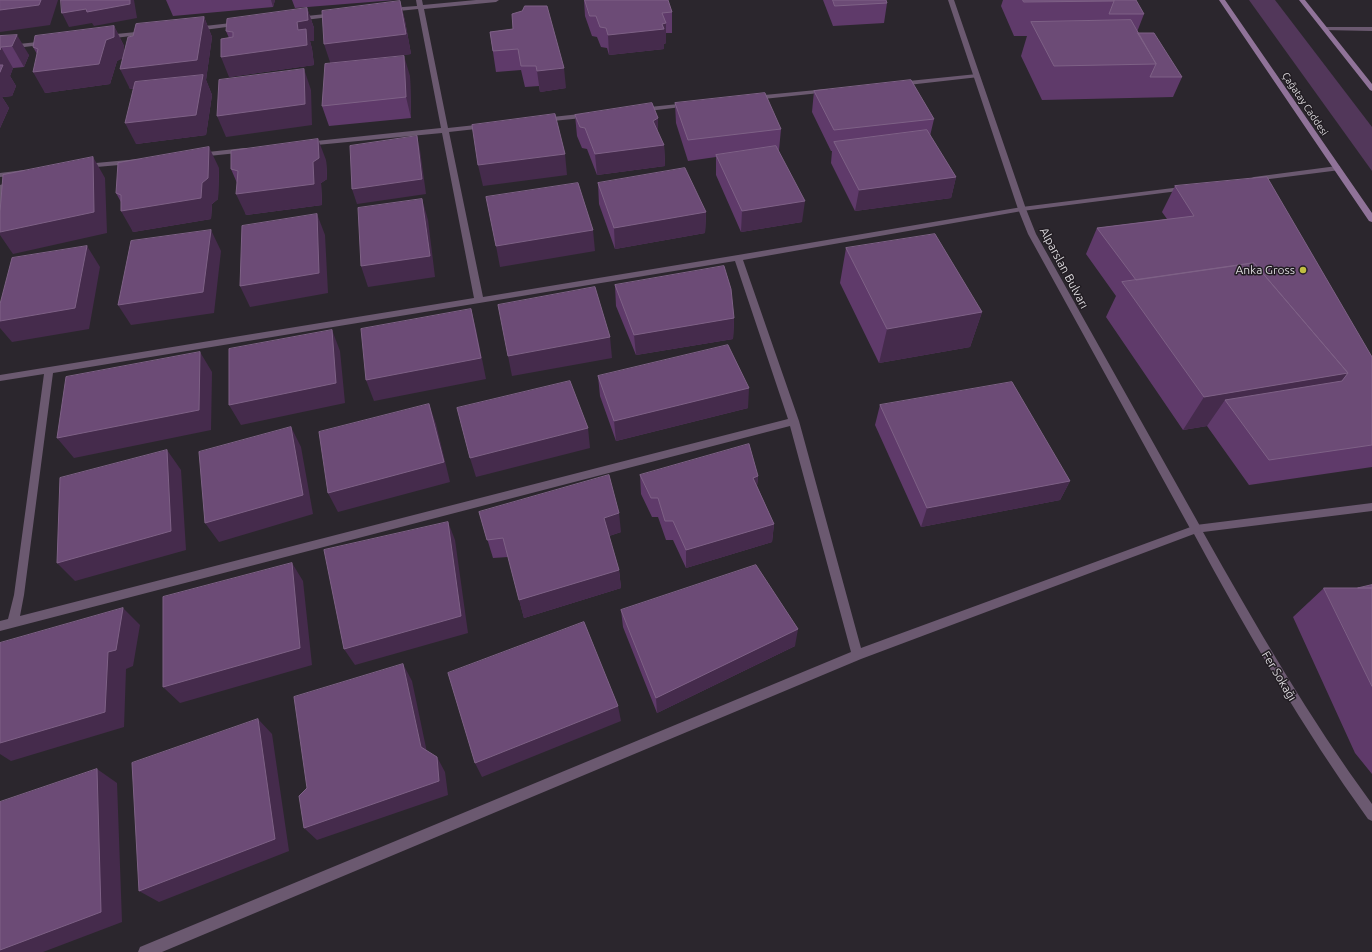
<!DOCTYPE html>
<meta charset="utf-8">
<style>
body{margin:0}
canvas{display:block;background:#2b262d}
</style>
<canvas width="1372" height="952"></canvas>
<script>
const ctx = document.querySelector('canvas').getContext('2d');
ctx.lineJoin = 'round';
function fill(path, color) {
  ctx.fillStyle = color;
  ctx.fill(path, 'evenodd');
}
function strokePath(path, color, width, dash) {
  ctx.strokeStyle = color;
  ctx.lineWidth = width;
  ctx.lineCap = dash ? 'butt' : 'round';
  ctx.setLineDash(dash || []);
  ctx.stroke(path);
}
function write(font, color, halo, rows, align = 'center') {
  ctx.font = font + ' Ubuntu,sans-serif';
  ctx.lineWidth = 3;
  ctx.setLineDash([]);
  ctx.textBaseline = 'middle';
  ctx.strokeStyle = halo;
  ctx.fillStyle = color;
  for (const [text, x, y, turn = 0] of rows) {
    ctx.save();
    ctx.translate(x, y);
    ctx.rotate((+turn || 0) * Math.PI / 180);
    ctx.textAlign = isNaN(turn) ? turn : align;
    if (halo) ctx.strokeText(text, 0, 0);
    ctx.fillText(text, 0, 0);
    ctx.restore();
  }
}
const green = new Path2D(`
 M 1249,0 L 1275,0 L 1372,127 L 1372,171 Z`);
const minor = new Path2D(`
 M 416,0 L 422,0 L 423,5 L 476,0 L 499,0 L 496,2 L 424,9 L 448,128 L 485,124 L 489,126 L 485,128 L 449,132 L 483,297 L 738,255 L 1022,207 L 1189,186 L 1189,190 L 1186,190 L 1022,211 L 743,260 L 799,421 L 861,648 L 1196,525 L 1372,503 L 1372,511 L 1203,532 C 1256,626 1309,718 1372,804 L 1372,821 L 1368,819 C 1303,729 1247,632 1194,534 L 861,659 L 162,952 L 138,952 L 140,947 L 851,652 L 790,426 L 0,631 L 0,621 L 8,619 L 14,595 L 44,374 L 0,381 L 0,375 L 474,298 L 442,133 L 306,146 L 302,144 L 306,142 L 441,128 L 418,9 L 389,12 L 386,10 L 389,8 L 417,6 ZM 735,261 L 788,419 L 20,616 L 24,595 L 53,373 Z
 M 335,13 L 338,15 L 337,16 L 297,21 L 294,19 L 297,17 Z
 M 240,22 L 243,24 L 242,25 L 196,31 L 193,29 L 196,27 Z
 M 1326,27 L 1372,27 L 1372,31 L 1324,30 L 1323,29 Z
 M 146,31 L 148,32 L 148,34 L 106,39 L 103,37 L 106,35 Z
 M 47,41 L 50,43 L 49,44 L 0,50 L 0,46 Z
 M 977,74 L 979,75 L 979,77 L 899,86 L 896,84 L 899,82 Z
 M 827,89 L 830,91 L 829,92 L 754,100 L 751,98 L 754,96 Z
 M 688,103 L 690,104 L 690,106 L 640,112 L 636,110 L 640,108 Z
 M 589,113 L 592,113 L 592,117 L 543,122 L 539,120 L 543,118 Z
 M 244,148 L 247,148 L 247,152 L 199,157 L 195,155 L 199,153 Z
 M 139,159 L 142,159 L 142,163 L 85,168 L 81,166 L 85,164 Z
 M 1337,166 L 1340,166 L 1340,170 L 1254,181 L 1250,179 L 1254,177 Z
 M 24,170 L 28,172 L 27,174 L 0,177 L 0,173 Z
 M 3,184 L 7,186 L 4,209 L 0,211 L 0,185 Z`);
const tertiary = new Path2D(`
 M 948,0 L 954,0 L 1026,209 L 1036,234 L 1200,526 L 1201,529 L 1200,532 L 1196,533 L 1192,532 L 1028,234 L 1018,209 Z`);
const secondary = new Path2D(`
 M 1219,0 L 1225,0 L 1372,213 L 1372,222 L 1369,221 Z
 M 1299,0 L 1305,0 L 1372,84 L 1372,91 L 1370,90 Z`);
const wall = new Path2D(`
 M 166,0 L 275,0 L 273,7 L 173,16 Z
 M 292,0 L 395,0 L 295,8 Z
 M 584,0 L 668,0 L 672,12 L 672,33 L 666,33 L 666,43 L 664,44 L 664,49 L 609,55 L 607,48 L 601,47 L 597,37 L 592,36 L 585,16 Z
 M 823,0 L 886,0 L 887,3 L 884,23 L 833,26 Z
 M 1003,0 L 1136,0 L 1144,14 L 1137,32 L 1182,77 L 1173,97 L 1042,100 L 1021,56 L 1027,36 L 1014,36 L 1001,6 Z
 M 400,1 L 405,21 L 411,54 L 370,59 L 410,76 L 411,118 L 329,126 L 322,106 L 330,63 Z
 M 307,8 L 314,28 L 314,41 L 310,41 L 312,49 L 314,65 L 229,77 L 229,38 L 226,31 Z
 M 204,17 L 212,37 L 206,80 L 212,95 L 206,135 L 136,144 L 134,89 L 130,89 L 122,58 L 117,61 L 110,84 L 45,93 L 37,54 L 33,47 L 114,26 L 124,46 L 124,52 Z
 M 513,29 L 566,88 L 540,92 L 539,86 L 525,87 L 521,70 L 496,72 L 490,32 Z
 M 0,36 L 29,55 L 24,67 L 13,68 L 10,76 L 16,86 L 12,96 L 2,97 L 9,108 L 0,128 Z
 M 814,91 L 934,119 L 930,136 L 956,177 L 951,198 L 855,211 L 831,163 L 832,151 L 831,151 L 812,112 Z
 M 675,103 L 781,129 L 779,150 L 778,150 L 802,222 L 741,232 L 716,175 L 716,157 L 688,161 L 676,123 Z
 M 575,115 L 658,132 L 664,145 L 665,166 L 597,175 L 587,149 L 582,148 L 577,136 Z
 M 326,160 L 327,179 L 321,183 L 322,205 L 246,215 L 237,183 L 231,169 Z
 M 219,168 L 218,199 L 212,204 L 211,219 L 133,232 L 121,202 L 116,193 Z
 M 598,183 L 706,212 L 705,233 L 615,249 L 599,204 Z
 M 1175,186 L 1372,357 L 1372,467 L 1249,485 L 1207,426 L 1183,430 L 1106,317 L 1116,296 L 1086,254 L 1097,228 L 1167,219 L 1162,212 Z
 M 846,248 L 982,312 L 970,347 L 879,363 L 840,283 Z
 M 615,285 L 734,318 L 733,339 L 636,355 L 616,306 Z
 M 598,376 L 748,408 L 616,441 L 600,396 Z
 M 880,405 L 1070,481 L 1060,500 L 921,527 L 875,425 Z
 M 640,475 L 758,476 L 757,486 L 774,524 L 772,542 L 686,568 L 673,540 L 666,540 L 658,517 L 652,517 L 641,494 Z
 M 479,512 L 621,532 L 609,536 L 619,570 L 621,588 L 524,618 L 508,557 L 493,558 Z
 M 1372,585 L 1372,774 L 1355,753 L 1293,617 L 1324,588 L 1358,588 Z
 M 621,610 L 795,646 L 657,713 L 623,627 Z`);
const shadedWall = new Path2D(`
 M 41,0 L 58,0 L 50,25 L 0,32 L 0,10 Z
 M 130,0 L 134,0 L 137,18 L 94,26 L 92,23 L 69,27 L 62,13 Z
 M 271,0 L 275,0 L 273,7 Z
 M 400,1 L 405,21 L 411,54 L 331,65 L 324,44 Z
 M 307,8 L 314,28 L 314,41 L 310,41 L 312,49 L 314,65 L 229,77 L 221,57 L 298,30 L 297,22 Z
 M 204,17 L 212,37 L 206,80 L 212,95 L 206,135 L 136,144 L 125,123 L 202,81 L 130,89 L 120,69 Z
 M 666,23 L 666,43 L 664,44 L 664,49 L 609,55 L 608,35 Z
 M 114,26 L 124,46 L 124,58 L 117,61 L 110,84 L 45,93 L 33,72 L 106,40 Z
 M 17,35 L 29,55 L 24,67 L 12,46 Z
 M 1,47 L 13,68 L 10,76 L 16,86 L 12,96 L 2,97 L 9,108 L 0,128 L 0,50 Z
 M 404,56 L 410,76 L 411,118 L 406,97 Z
 M 564,68 L 566,88 L 540,92 L 537,71 Z
 M 304,69 L 311,90 L 312,125 L 226,137 L 217,116 Z
 M 658,118 L 658,139 L 653,121 Z
 M 417,136 L 420,150 L 426,194 L 357,204 L 352,189 Z
 M 318,139 L 326,160 L 327,179 L 321,183 L 322,205 L 246,215 L 236,194 L 313,162 Z
 M 664,145 L 665,166 L 597,175 L 595,154 Z
 M 209,147 L 219,168 L 218,199 L 212,204 L 211,219 L 133,232 L 121,211 L 202,183 Z
 M 565,154 L 567,175 L 483,186 L 478,165 Z
 M 93,157 L 105,178 L 107,233 L 13,254 L 0,235 L 0,232 Z
 M 956,177 L 951,198 L 855,211 L 859,190 Z
 M 422,199 L 428,220 L 435,277 L 368,287 L 361,266 Z
 M 805,201 L 802,222 L 741,232 L 742,211 Z
 M 706,212 L 705,233 L 615,249 L 614,228 Z
 M 317,214 L 325,235 L 328,293 L 250,307 L 240,286 Z
 M 211,230 L 221,251 L 214,313 L 131,325 L 118,305 Z
 M 593,230 L 595,251 L 500,267 L 496,246 Z
 M 87,246 L 100,267 L 89,329 L 12,342 L 0,328 L 0,321 Z
 M 471,309 L 476,329 L 486,379 L 374,401 L 366,380 Z
 M 982,312 L 970,347 L 879,363 L 887,329 Z
 M 734,318 L 733,339 L 636,355 L 634,335 Z
 M 332,330 L 340,351 L 345,403 L 241,425 L 229,405 Z
 M 610,337 L 612,358 L 512,376 L 508,356 Z
 M 200,352 L 212,372 L 211,430 L 74,458 L 57,438 Z
 M 1348,373 L 1321,406 L 1225,400 L 1207,426 L 1183,430 L 1204,397 Z
 M 749,388 L 748,408 L 616,441 L 614,421 Z
 M 429,404 L 436,424 L 450,482 L 338,512 L 328,493 Z
 M 291,427 L 301,447 L 313,514 L 219,542 L 205,523 Z
 M 588,428 L 590,448 L 476,477 L 470,458 Z
 M 167,450 L 181,470 L 186,550 L 75,581 L 57,563 Z
 M 758,476 L 756,495 L 753,478 Z
 M 1070,481 L 1060,500 L 921,527 L 927,508 Z
 M 619,513 L 621,532 L 606,537 L 604,518 Z
 M 448,522 L 455,540 L 468,633 L 355,665 L 344,649 Z
 M 774,524 L 772,542 L 686,568 L 686,550 Z
 M 292,563 L 303,581 L 312,665 L 180,703 L 163,687 Z
 M 619,570 L 621,588 L 524,618 L 519,600 Z
 M 123,608 L 140,625 L 133,666 L 126,669 L 124,727 L 11,761 L 0,754 L 0,743 L 108,652 Z
 M 798,629 L 795,646 L 657,713 L 656,698 Z
 M 403,664 L 412,681 L 429,762 L 421,747 Z
 M 618,706 L 621,721 L 482,777 L 475,763 Z
 M 258,719 L 272,734 L 289,851 L 159,902 L 139,891 Z
 M 437,757 L 445,772 L 448,795 L 317,840 L 304,828 Z
 M 97,769 L 117,783 L 122,922 L 43,952 L 0,952 L 0,950 Z`);
const building = new Path2D(`
 M 0,0 L 41,0 L 39,5 L 0,10 Z
 M 61,0 L 130,0 L 130,4 L 87,12 L 86,9 L 62,13 Z
 M 585,0 L 668,0 L 672,12 L 662,13 L 666,23 L 662,24 L 664,29 L 608,35 L 606,28 L 600,27 L 596,16 L 590,16 Z
 M 833,0 L 886,0 L 887,3 L 835,6 Z
 M 1023,0 L 1114,0 L 1114,1 L 1024,2 Z
 M 1114,0 L 1136,0 L 1144,14 L 1109,14 L 1114,1 Z
 M 400,1 L 406,34 L 324,44 L 322,11 Z
 M 525,6 L 547,6 L 564,68 L 537,71 L 536,66 L 521,66 L 518,49 L 493,51 L 490,32 L 513,29 L 512,14 L 522,11 Z
 M 307,8 L 308,20 L 297,22 L 298,30 L 306,29 L 307,45 L 221,57 L 221,39 L 233,37 L 233,32 L 226,31 L 227,19 Z
 M 204,17 L 197,60 L 120,69 L 128,37 L 133,36 L 136,24 Z
 M 1131,20 L 1156,64 L 1054,66 L 1031,22 Z
 M 114,26 L 114,37 L 106,40 L 99,64 L 33,72 L 38,49 L 33,47 L 35,36 Z
 M 1138,33 L 1154,33 L 1182,77 L 1150,77 L 1156,64 Z
 M 17,35 L 12,46 L 1,47 L 0,50 L 0,36 Z
 M 404,56 L 406,97 L 322,106 L 325,64 Z
 M 0,65 L 3,65 L 0,72 Z
 M 304,69 L 305,104 L 217,116 L 219,80 Z
 M 203,75 L 196,115 L 125,123 L 135,82 Z
 M 911,80 L 934,119 L 834,130 L 814,91 Z
 M 765,93 L 781,129 L 688,140 L 675,103 Z
 M 652,103 L 658,118 L 653,121 L 664,145 L 595,154 L 585,128 L 580,127 L 575,115 Z
 M 555,114 L 565,154 L 478,165 L 472,125 Z
 M 927,130 L 956,177 L 859,190 L 834,142 Z
 M 417,136 L 422,179 L 352,189 L 350,146 Z
 M 318,139 L 319,158 L 313,162 L 314,184 L 236,194 L 238,171 L 231,169 L 231,151 Z
 M 776,146 L 805,201 L 742,211 L 716,155 Z
 M 209,147 L 208,178 L 202,183 L 201,198 L 121,211 L 121,195 L 116,193 L 118,163 Z
 M 93,157 L 94,212 L 0,232 L 0,212 L 3,175 Z
 M 685,168 L 706,212 L 614,228 L 598,183 Z
 M 1267,177 L 1372,357 L 1372,445 L 1269,460 L 1225,400 L 1342,381 L 1348,373 L 1254,263 L 1136,280 L 1097,228 L 1194,216 L 1175,186 Z
 M 578,183 L 593,230 L 496,246 L 486,197 Z
 M 422,199 L 430,256 L 361,266 L 358,208 Z
 M 317,214 L 319,273 L 240,286 L 242,226 Z
 M 211,230 L 203,292 L 118,305 L 131,241 Z
 M 935,234 L 982,312 L 887,329 L 846,248 Z
 M 87,246 L 75,308 L 0,321 L 0,304 L 12,258 Z
 M 1254,263 L 1348,373 L 1204,397 L 1122,282 Z
 M 724,266 L 731,289 L 734,318 L 634,335 L 615,285 Z
 M 595,287 L 610,337 L 508,356 L 498,305 Z
 M 471,309 L 481,358 L 366,380 L 361,329 Z
 M 332,330 L 336,383 L 229,405 L 229,349 Z
 M 728,345 L 749,388 L 614,421 L 598,376 Z
 M 200,352 L 199,410 L 57,438 L 66,377 Z
 M 570,381 L 588,428 L 470,458 L 457,408 Z
 M 1012,382 L 1070,481 L 927,508 L 880,405 Z
 M 429,404 L 444,462 L 328,493 L 319,432 Z
 M 291,427 L 303,495 L 205,523 L 199,452 Z
 M 749,444 L 758,476 L 753,478 L 774,524 L 686,550 L 673,521 L 665,521 L 658,498 L 651,498 L 640,475 Z
 M 167,450 L 171,531 L 57,563 L 60,478 Z
 M 609,475 L 619,513 L 604,518 L 619,570 L 519,600 L 503,538 L 487,540 L 479,512 Z
 M 448,522 L 461,616 L 344,649 L 324,550 Z
 M 292,563 L 300,648 L 163,687 L 163,597 Z
 M 756,565 L 798,629 L 656,698 L 621,610 Z
 M 1372,585 L 1372,588 L 1358,588 Z
 M 1324,588 L 1372,588 L 1372,686 Z
 M 123,608 L 116,650 L 108,652 L 105,712 L 0,743 L 0,643 Z
 M 584,622 L 618,706 L 475,763 L 448,673 Z
 M 403,664 L 421,747 L 437,757 L 439,781 L 304,828 L 299,796 L 307,788 L 294,697 Z
 M 258,719 L 275,839 L 139,891 L 132,763 Z
 M 97,769 L 101,912 L 0,950 L 0,802 Z`);
const markers = [
 [1303,270,4,"#c0be41"]
];
const farStreetnames = [
 ["Çağatay Caddesi",1305,104,56]
];
const streetNames = [
 ["Alparslan Bulvarı",1064,268,62],
 ["Fer Sokağı",1279,676,59]
];
const poiNames = [
 ["Anka Gross",1295,270]
];
fill(green, '#52375a');
fill(minor, '#6b5970');
fill(tertiary, '#6b5970');
fill(secondary, '#907399');
fill(wall, '#5f3a6a');
fill(shadedWall, '#452b4c');
fill(building, '#6c4b76');
strokePath(building, '#7e6186', 1);
for (const [x, y, r, color] of markers) {
  const dot = new Path2D();
  dot.arc(x, y, r, 0, 2 * Math.PI);
  ctx.fillStyle = color;
  ctx.fill(dot);
  strokePath(dot, '#221d23', 1.5);
}
write('10px', '#dad7db', '#221d23', farStreetnames);
write('12px', '#dad7db', '#221d23', streetNames);
write('12px', '#dad7db', '#221d23', poiNames, 'right');
</script>
